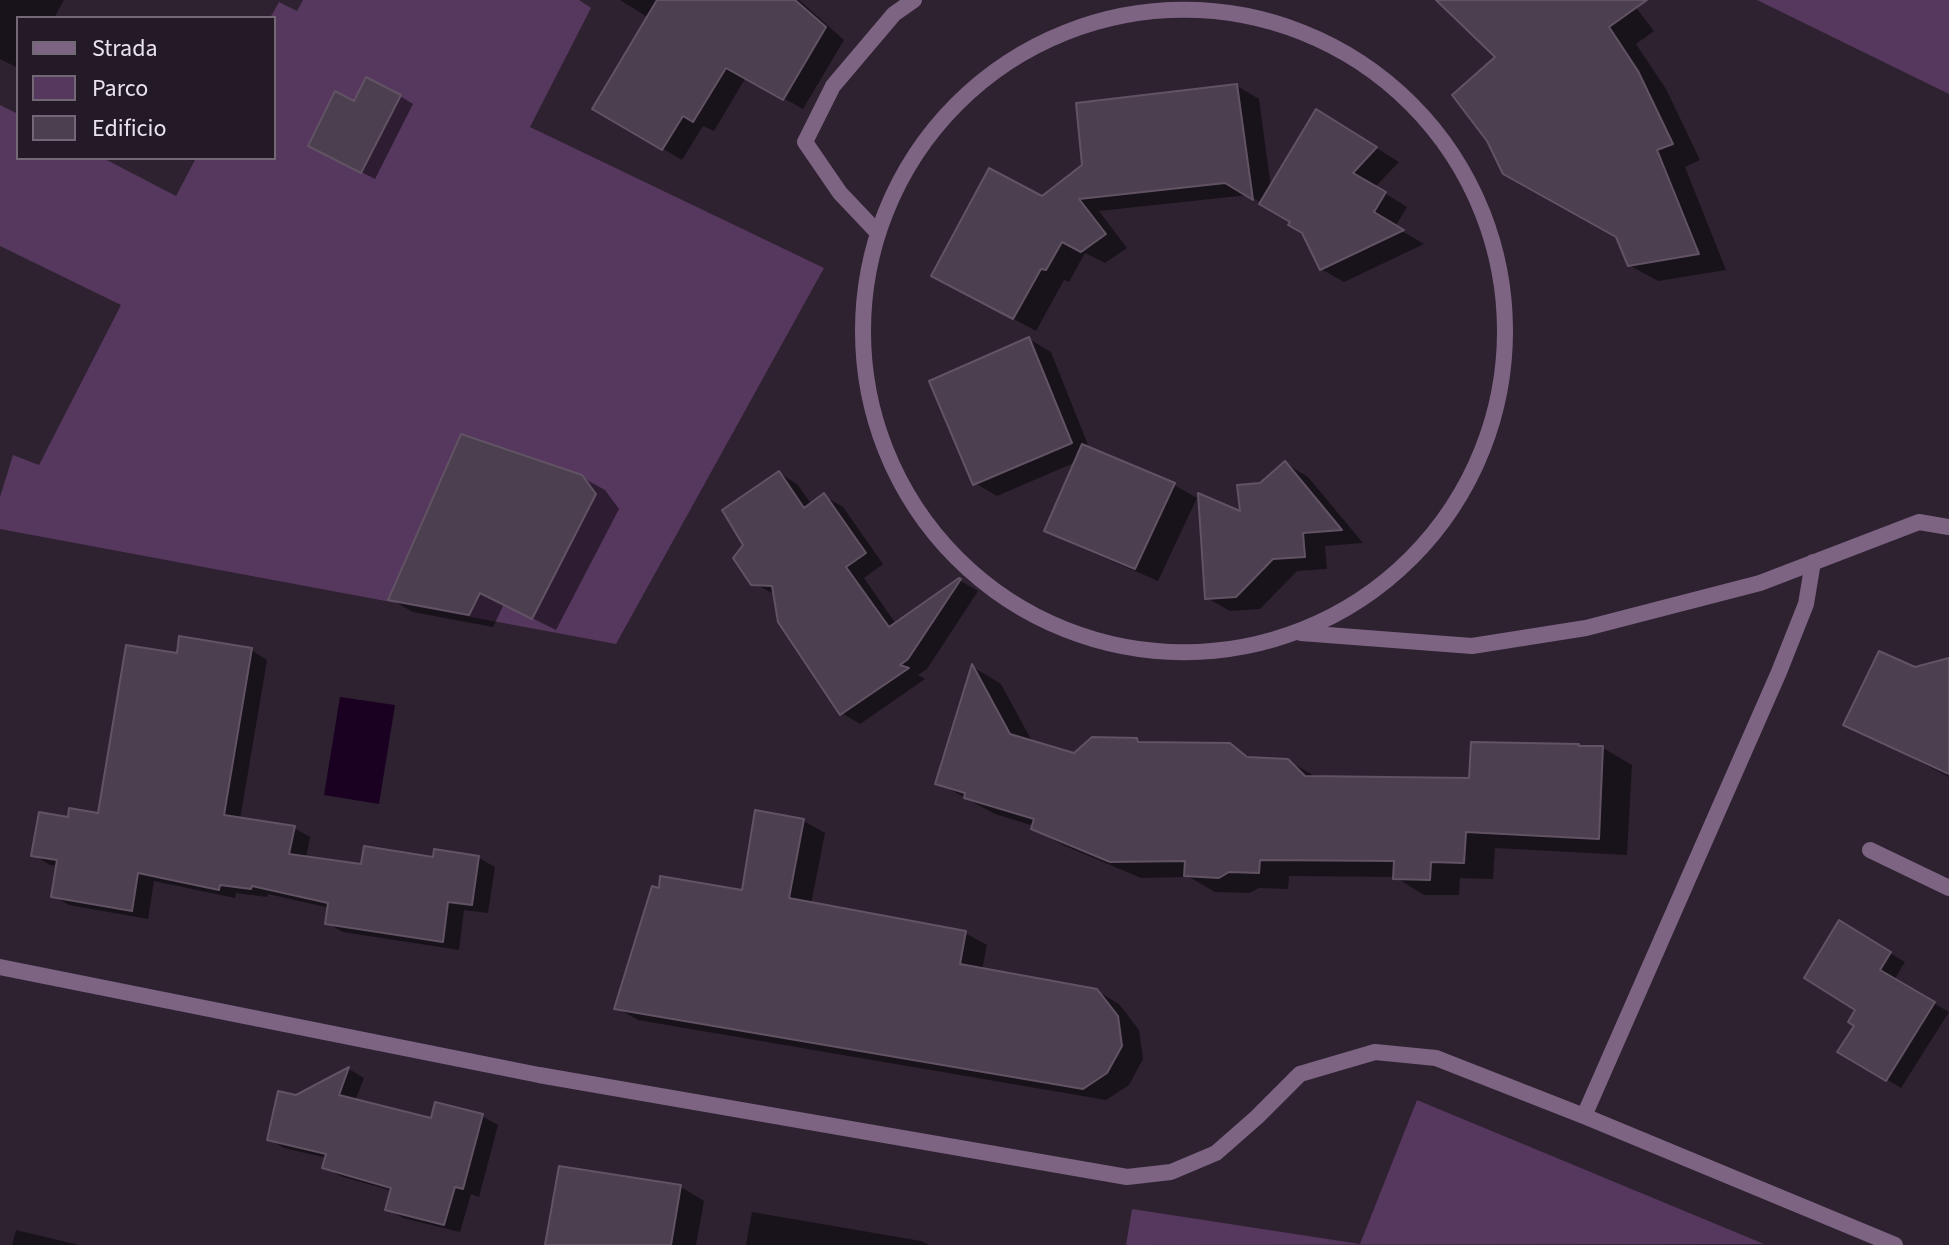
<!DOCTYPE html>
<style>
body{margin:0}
#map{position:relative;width:1949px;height:1245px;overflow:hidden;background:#2e2231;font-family:"Source Sans 3",sans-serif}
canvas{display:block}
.legend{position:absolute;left:16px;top:16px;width:260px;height:144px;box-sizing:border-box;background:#241927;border:2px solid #736976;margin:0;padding:10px 14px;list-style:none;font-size:24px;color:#eae2ec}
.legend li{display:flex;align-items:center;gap:16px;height:40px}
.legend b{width:40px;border:2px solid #736976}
</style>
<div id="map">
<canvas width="1949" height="1245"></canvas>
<ul class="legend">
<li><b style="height:10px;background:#7d6483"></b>Strada</li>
<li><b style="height:22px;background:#56375e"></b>Parco</li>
<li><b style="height:22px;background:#4c3f4f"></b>Edificio</li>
</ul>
</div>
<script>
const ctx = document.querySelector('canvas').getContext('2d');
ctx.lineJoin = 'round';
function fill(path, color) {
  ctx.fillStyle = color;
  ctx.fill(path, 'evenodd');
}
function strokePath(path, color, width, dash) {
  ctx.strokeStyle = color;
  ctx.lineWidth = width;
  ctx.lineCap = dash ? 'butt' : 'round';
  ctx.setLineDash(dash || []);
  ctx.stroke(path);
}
const green = new Path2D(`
 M 303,0 L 579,0 L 591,8 L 530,127 L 824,268 L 616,644 L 0,529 L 0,497 L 13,455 L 39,465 L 121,305 L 0,246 L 0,105 L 18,114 L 18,158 L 103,158 L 176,196 L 196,158 L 274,158 L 274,18 L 270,18 L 279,2 L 297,11 Z
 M 1757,0 L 1949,0 L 1949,94 Z
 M 1417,1100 L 1764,1244 L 1126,1245 L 1132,1209 L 1360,1244 Z`);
const water = new Path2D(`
 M 340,697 L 395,705 L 379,804 L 324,795 Z`);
const shadow = new Path2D(`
 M 0,0 L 64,0 L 54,18 L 18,18 L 18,68 L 0,59 Z
 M 620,0 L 799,0 L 844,40 L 803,109 L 746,77 L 714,131 L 703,126 L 682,160 L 595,108 L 649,18 Z
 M 1436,0 L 1630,0 L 1654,31 L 1636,44 L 1666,89 L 1700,160 L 1685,167 L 1726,270 L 1658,281 L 1629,265 L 1618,236 L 1498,57 Z
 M 1237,86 L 1259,99 L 1271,188 L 1339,125 L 1399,162 L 1375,187 L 1407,207 L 1395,227 L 1424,244 L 1344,282 L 1321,269 L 1304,232 L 1293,222 L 1248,195 L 1099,211 L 1127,248 L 1105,263 L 1085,253 L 1069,282 L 1064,280 L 1036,331 L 956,288 L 1043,198 Z
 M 400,96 L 413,104 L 375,179 L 324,153 L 355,104 Z
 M 1029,339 L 1051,352 L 1090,450 L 1174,485 L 1197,498 L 1158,581 L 1070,543 L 1047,530 L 1076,462 L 997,496 L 975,483 Z
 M 1285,463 L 1308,477 L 1363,543 L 1325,546 L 1327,569 L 1297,571 L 1260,609 L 1230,611 L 1207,598 L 1243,514 Z
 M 779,473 L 797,484 L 812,505 L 824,496 L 843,507 L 883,564 L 864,578 L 896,624 L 959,580 L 978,591 L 927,669 L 918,675 L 925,679 L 860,724 L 842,713 L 776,595 L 753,583 L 746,545 Z
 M 581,477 L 605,490 L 619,509 L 556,630 L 504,604 L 493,627 L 413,612 L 390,599 Z
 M 251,650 L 267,660 L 240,820 L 294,828 L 310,837 L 306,858 L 362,866 L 479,858 L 495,867 L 488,913 L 464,910 L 459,950 L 343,932 L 327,923 L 330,908 L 268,894 L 267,897 L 236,893 L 235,898 L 154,881 L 148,919 L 69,905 L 53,896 L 58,866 L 50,865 L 34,855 L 69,819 L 99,815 L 178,655 Z
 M 1949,660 L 1949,777 L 1846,724 L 1915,669 Z
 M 973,667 L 1001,684 L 1033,743 L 1075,755 L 1136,740 L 1145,744 L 1229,745 L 1253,759 L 1287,760 L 1318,778 L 1471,780 L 1579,746 L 1584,748 L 1603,748 L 1632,765 L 1627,855 L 1495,848 L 1493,879 L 1460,878 L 1459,895 L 1424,895 L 1395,877 L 1289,876 L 1288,889 L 1259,888 L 1249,893 L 1215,892 L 1189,877 L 1141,878 L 1063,845 L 1033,828 L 1034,826 L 995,814 L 938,783 Z
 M 804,821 L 825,833 L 811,904 L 965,933 L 987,945 L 982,970 L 1097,991 L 1119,1004 L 1139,1030 L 1143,1059 L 1129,1085 L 1106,1100 L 638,1020 L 617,1008 L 743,892 Z
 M 1839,923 L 1905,962 L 1894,980 L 1949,1012 L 1901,1088 L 1840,1051 L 1856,1025 L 1858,1010 Z
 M 349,1069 L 364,1078 L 355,1101 L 432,1121 L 482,1116 L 498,1125 L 479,1197 L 471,1194 L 460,1232 L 403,1218 L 387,1209 L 393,1191 L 340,1176 L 324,1167 L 327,1158 L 284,1148 L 269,1139 L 297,1097 Z
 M 560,1168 L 681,1187 L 704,1201 L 696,1245 L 547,1245 Z
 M 752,1212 L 921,1241 L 929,1245 L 746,1245 Z
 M 16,1230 L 79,1245 L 12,1245 Z`);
const building = new Path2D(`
 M 657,0 L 795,0 L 826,27 L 783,100 L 726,68 L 693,122 L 683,116 L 662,150 L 592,109 Z
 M 1436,0 L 1647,0 L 1609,27 L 1638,71 L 1673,144 L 1657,150 L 1699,254 L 1628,266 L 1616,237 L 1503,174 L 1487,141 L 1452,95 L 1495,57 Z
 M 366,77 L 401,95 L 361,173 L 308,146 L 335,91 L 354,101 Z
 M 1237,84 L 1253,200 L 1225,183 L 1079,199 L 1106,234 L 1081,252 L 1062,242 L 1046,270 L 1041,269 L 1013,319 L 931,276 L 989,168 L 1042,196 L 1082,165 L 1076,103 Z
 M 1316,109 L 1377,147 L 1353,173 L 1386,192 L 1374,212 L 1404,230 L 1320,270 L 1302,233 L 1288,225 L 1290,222 L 1259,204 Z
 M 1029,337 L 1072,443 L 973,485 L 929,381 Z
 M 461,434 L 582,475 L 596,494 L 532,619 L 480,593 L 469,615 L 388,600 Z
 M 1082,444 L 1175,483 L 1135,569 L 1044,531 Z
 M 1285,461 L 1342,530 L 1303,533 L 1305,557 L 1273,559 L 1236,597 L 1205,599 L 1198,493 L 1240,511 L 1237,485 L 1260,483 Z
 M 779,471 L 804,508 L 824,493 L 866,553 L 846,567 L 889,627 L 959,578 L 961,579 L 908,659 L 900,665 L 909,668 L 840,715 L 778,622 L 772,586 L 751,585 L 733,558 L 743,545 L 722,510 Z
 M 179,636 L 252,648 L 224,815 L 295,826 L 289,854 L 361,864 L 364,846 L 433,857 L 434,849 L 479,856 L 472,905 L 448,902 L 443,942 L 325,924 L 328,903 L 252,886 L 251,889 L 220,885 L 219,890 L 138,873 L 132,911 L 51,897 L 57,860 L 31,856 L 39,812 L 68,817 L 69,808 L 98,813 L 126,645 L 177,653 Z
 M 1879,651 L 1915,667 L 1949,658 L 1949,774 L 1843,725 Z
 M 972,664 L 1010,734 L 1074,753 L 1092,737 L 1137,738 L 1138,742 L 1230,743 L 1247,757 L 1288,759 L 1305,776 L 1469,778 L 1471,742 L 1579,744 L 1579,746 L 1603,746 L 1599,839 L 1466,832 L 1464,863 L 1431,862 L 1430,880 L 1393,879 L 1394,861 L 1260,860 L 1259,873 L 1229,872 L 1219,878 L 1184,876 L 1185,861 L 1110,862 L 1031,829 L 1034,819 L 964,798 L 965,793 L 935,784 Z
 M 755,810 L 804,819 L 789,898 L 966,931 L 960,964 L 1097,989 L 1118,1016 L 1122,1046 L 1107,1073 L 1083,1089 L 614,1009 L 652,886 L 659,888 L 660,876 L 742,890 Z
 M 1839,920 L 1891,952 L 1880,970 L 1935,1002 L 1886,1081 L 1837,1052 L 1854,1026 L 1848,1022 L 1855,1010 L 1804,978 Z
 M 349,1067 L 339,1095 L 431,1118 L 435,1102 L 483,1114 L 463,1189 L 455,1187 L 444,1225 L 385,1210 L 391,1188 L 322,1168 L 326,1154 L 267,1140 L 278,1091 L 296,1095 Z
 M 559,1166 L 681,1185 L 671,1245 L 545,1245 Z`);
const minor = new Path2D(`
 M863 331a321 321 0 1 1 642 0a321 321 0 1 1-642 0Z
 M 877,232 L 840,193 L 805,142 L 833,86 L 894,14 L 914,0
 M 1301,633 L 1472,646 L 1586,628 L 1760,583 L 1919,522 L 1949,527
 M 1870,850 L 1949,888
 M 0,967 L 539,1075 L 1127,1177 L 1171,1172 L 1216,1153 L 1257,1117 L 1300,1074 L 1375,1052 L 1436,1058 L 1584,1116 L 1895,1245
 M 1584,1116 L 1779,672 L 1806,604 L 1813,562`);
fill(green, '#56375e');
fill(water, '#1b0121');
fill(shadow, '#0007');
fill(building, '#4c3f4f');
strokePath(building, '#615364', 2);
strokePath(minor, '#7d6483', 16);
</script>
